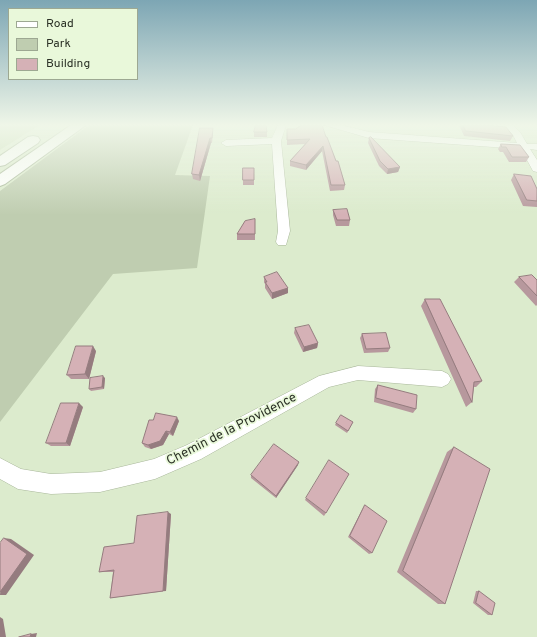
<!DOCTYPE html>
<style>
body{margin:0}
#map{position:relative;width:537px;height:637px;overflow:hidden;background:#dcebcd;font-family:Overpass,sans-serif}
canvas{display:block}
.legend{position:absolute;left:8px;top:8px;width:130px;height:72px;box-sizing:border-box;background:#e9f8da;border:1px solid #9da892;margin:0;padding:5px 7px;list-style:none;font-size:12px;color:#2b3126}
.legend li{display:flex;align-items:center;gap:8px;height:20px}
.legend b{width:20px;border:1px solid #9da892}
</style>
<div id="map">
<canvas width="537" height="637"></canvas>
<ul class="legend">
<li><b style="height:5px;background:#fff"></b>Road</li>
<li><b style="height:11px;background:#bfcdb0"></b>Park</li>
<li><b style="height:11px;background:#d5b1b6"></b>Building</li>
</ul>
</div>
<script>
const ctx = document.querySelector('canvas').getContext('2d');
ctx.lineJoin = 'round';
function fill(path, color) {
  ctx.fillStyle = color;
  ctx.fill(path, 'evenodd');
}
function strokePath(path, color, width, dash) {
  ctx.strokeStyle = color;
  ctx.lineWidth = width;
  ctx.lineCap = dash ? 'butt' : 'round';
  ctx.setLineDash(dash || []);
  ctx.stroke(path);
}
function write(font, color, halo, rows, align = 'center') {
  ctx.font = font + ' Overpass,sans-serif';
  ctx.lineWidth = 3.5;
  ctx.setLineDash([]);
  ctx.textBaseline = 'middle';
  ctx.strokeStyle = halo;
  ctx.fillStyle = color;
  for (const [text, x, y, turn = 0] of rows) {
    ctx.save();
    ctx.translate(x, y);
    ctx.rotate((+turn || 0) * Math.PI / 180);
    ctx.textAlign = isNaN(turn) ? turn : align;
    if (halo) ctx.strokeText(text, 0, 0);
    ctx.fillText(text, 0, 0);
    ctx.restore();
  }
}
const built = new Path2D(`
 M 0,125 L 40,125 L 0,150 Z`);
const green = new Path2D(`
 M 89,125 L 193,125 L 175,175 L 210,176 L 197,268 L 113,274 L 0,422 L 0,191 Z`);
const minor = new Path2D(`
 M 278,125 L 286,125 L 281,141 L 290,231 L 286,245 L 278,245 L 276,242 L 278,231 L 272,144 L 226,146 L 221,143 L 226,140 L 272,138 Z
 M 324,125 L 341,125 L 369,132 L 517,143 L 513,135 L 503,125 L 513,125 L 520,132 L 527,144 L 537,144 L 537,150 L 530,149 L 537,160 L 537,172 L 533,171 L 521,149 L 369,138 Z
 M 358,366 L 442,371 L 448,374 L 451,379 L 448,384 L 442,387 L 358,380 L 329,387 L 201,459 L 155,479 L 100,492 L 51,494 L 18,489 L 0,479 L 0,458 L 21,469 L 51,474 L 100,472 L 154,459 L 187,445 L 319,376 Z`);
const trunk = new Path2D(`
 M 71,125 L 86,125 L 5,184 L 0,186 L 0,174 Z
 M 33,136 L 38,137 L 40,140 L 38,143 L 5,165 L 0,166 L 0,156 L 28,137 Z`);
const wall = new Path2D(`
 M 459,125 L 487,125 L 513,136 L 510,141 L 464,136 Z
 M 213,128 L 213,133 L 212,143 L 211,143 L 200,181 L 193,179 L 192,174 Z
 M 287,129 L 326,137 L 336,161 L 345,185 L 344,190 L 330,191 L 322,151 L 306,170 L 290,166 L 290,161 L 305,144 L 287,145 Z
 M 254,132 L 267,132 L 267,137 L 254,137 Z
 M 369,138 L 400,167 L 398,172 L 387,174 L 379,166 L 368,143 Z
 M 501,144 L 529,157 L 526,162 L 509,162 L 503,152 L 500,152 L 498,149 Z
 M 254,168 L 254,185 L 243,185 L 243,180 Z
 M 514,174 L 537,189 L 537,207 L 523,206 L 511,180 Z
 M 333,210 L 350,220 L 349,226 L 336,226 L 333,215 Z
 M 255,219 L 255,240 L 237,240 L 237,234 Z
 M 264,277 L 288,288 L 288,293 L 272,299 L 265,288 L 265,284 L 264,282 Z
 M 519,277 L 537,280 L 537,305 L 536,306 L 514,282 Z
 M 425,299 L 482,381 L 476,387 L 474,387 L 472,402 L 466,407 L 421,306 Z
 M 295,328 L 318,343 L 317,348 L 303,352 L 294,333 Z
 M 362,334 L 390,348 L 388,352 L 364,353 L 360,338 Z
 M 96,351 L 89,379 L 71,379 L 67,375 Z
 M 105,378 L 104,389 L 91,391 L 89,389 Z
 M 378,385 L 416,409 L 413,413 L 374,402 L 375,389 Z
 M 83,407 L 70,446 L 51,446 L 46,443 Z
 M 153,420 L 179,421 L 173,436 L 169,434 L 163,445 L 151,449 L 145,447 L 142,443 Z
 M 353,422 L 347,433 L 335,425 L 336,423 Z
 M 454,447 L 445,604 L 438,604 L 397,572 L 447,452 Z
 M 298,465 L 276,498 L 251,478 L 251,475 Z
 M 306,498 L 326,513 L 324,516 L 305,500 Z
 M 365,505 L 372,553 L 369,554 L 348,537 L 363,508 Z
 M 171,514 L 166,591 L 110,598 L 113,572 L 99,572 L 134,543 Z
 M 476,591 L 479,591 L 492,615 L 488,615 L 473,603 Z`);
const shadedWall = new Path2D(`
 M 210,138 L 211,143 L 200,181 L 199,175 Z
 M 323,146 L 322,151 L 306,170 L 306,165 Z
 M 400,167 L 398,172 L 387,174 L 388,169 Z
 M 288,288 L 288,293 L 272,299 L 272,293 Z
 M 318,343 L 317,348 L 303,352 L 304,347 Z
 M 93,346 L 96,351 L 89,379 L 85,374 Z
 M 103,376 L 105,378 L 104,389 L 102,387 Z
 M 79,403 L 83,407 L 70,446 L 66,443 Z
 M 177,417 L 179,421 L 173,436 L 170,432 Z
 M 166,431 L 169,434 L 163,445 L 151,449 L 148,445 Z
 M 299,462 L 298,465 L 276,498 L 276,496 Z
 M 168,512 L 171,514 L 166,591 L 163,591 Z
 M 4,538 L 11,539 L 34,555 L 6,595 L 0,595 Z
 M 0,617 L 3,619 L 6,637 L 0,637 Z
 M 37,633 L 36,637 L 30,637 L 31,634 Z`);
const building = new Path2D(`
 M 256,125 L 266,125 L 267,132 L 254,132 Z
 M 302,125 L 322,125 L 326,137 L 327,137 L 336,161 L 338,161 L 345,185 L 331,185 L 323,146 L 306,165 L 290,161 L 310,139 L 287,140 L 287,129 L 295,129 Z
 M 463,125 L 487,125 L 506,127 L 513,136 L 466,131 Z
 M 200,128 L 213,128 L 212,138 L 210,138 L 199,175 L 192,174 Z
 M 371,137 L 400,167 L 388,169 L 380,161 L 369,138 Z
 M 501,144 L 520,145 L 529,157 L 512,157 L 506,147 L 502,147 Z
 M 243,168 L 254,168 L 254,180 L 243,180 Z
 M 514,174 L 531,176 L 537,189 L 537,201 L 527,200 Z
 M 347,209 L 350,220 L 337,220 L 333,210 Z
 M 255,219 L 255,234 L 237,234 L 245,221 Z
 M 277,272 L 288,288 L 272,293 L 265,282 L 267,282 L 264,277 Z
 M 532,275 L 537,280 L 537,296 L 519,277 Z
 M 425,299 L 440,299 L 482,381 L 474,382 L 472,402 Z
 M 309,325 L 318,343 L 304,347 L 295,328 Z
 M 386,333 L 390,348 L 366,349 L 362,334 Z
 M 76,346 L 93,346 L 85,374 L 67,375 Z
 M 103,376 L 102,387 L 89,389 L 90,378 Z
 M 378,385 L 417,395 L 416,409 L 376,398 Z
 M 61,403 L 79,403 L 66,443 L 46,443 Z
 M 156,413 L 177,417 L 170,432 L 166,431 L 160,441 L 148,445 L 142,443 L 149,420 L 153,420 Z
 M 341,415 L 353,422 L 348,431 L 336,423 Z
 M 274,444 L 299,462 L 276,496 L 251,475 Z
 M 454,447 L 490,469 L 445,604 L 403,571 Z
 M 329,460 L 349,474 L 326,513 L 306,498 Z
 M 365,505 L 387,521 L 372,553 L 350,536 Z
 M 168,512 L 163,591 L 110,598 L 114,570 L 99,572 L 104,547 L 134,543 L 137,516 Z
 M 4,538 L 27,554 L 0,592 L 0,543 Z
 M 479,591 L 495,603 L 492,615 L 476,603 Z
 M 31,634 L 30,637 L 19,637 Z`);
const nearStreetnames = [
 ["Chemin de la Providence",232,430,-27]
];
fill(built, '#cddfba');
fill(green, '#bfcdb0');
strokePath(minor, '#a8b69a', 1);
strokePath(trunk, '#a8b69a', 2);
fill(minor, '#fff');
fill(trunk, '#fff');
fill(wall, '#b7989d');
fill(shadedWall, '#957c7f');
fill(building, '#d5b1b6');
strokePath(building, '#957c7f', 1);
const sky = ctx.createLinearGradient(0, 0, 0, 215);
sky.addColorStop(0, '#7da6b4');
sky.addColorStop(0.58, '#eff6e8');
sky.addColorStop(1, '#eff6e800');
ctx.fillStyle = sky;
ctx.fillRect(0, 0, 537, 215);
write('13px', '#2b3126', '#e9f8da', nearStreetnames);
</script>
